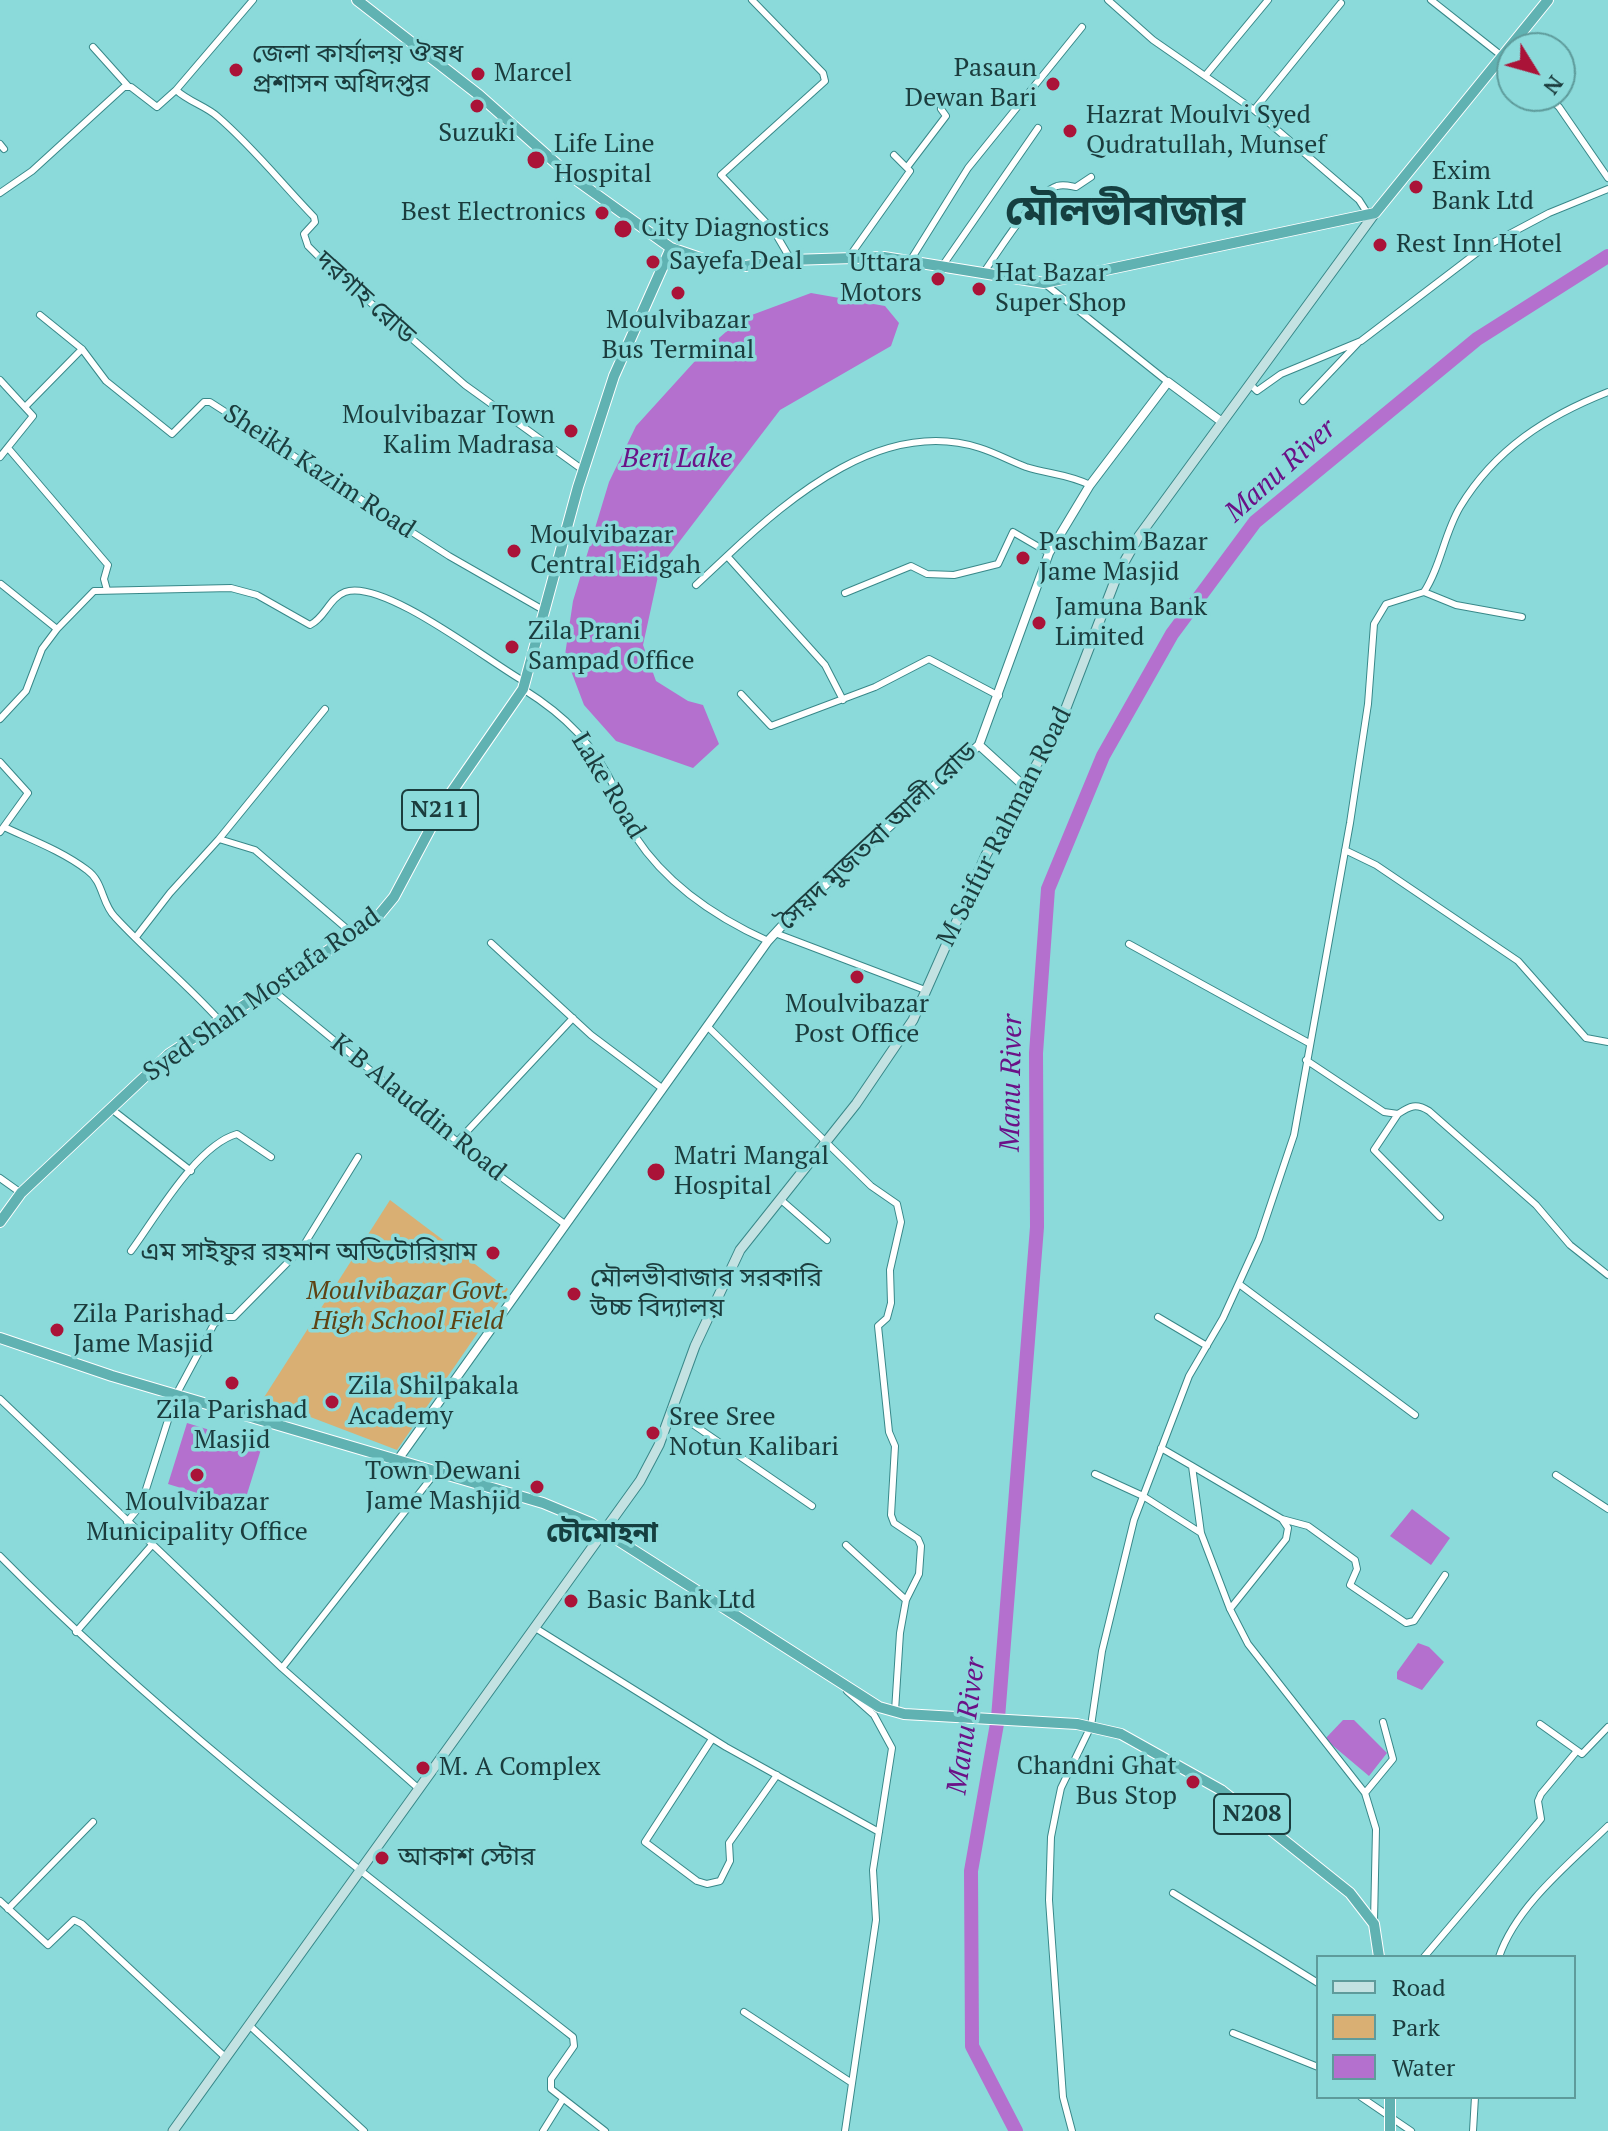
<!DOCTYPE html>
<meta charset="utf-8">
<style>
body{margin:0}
#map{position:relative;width:1608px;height:2131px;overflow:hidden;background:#8bdada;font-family:"PT Serif",serif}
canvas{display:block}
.legend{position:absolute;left:1316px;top:1955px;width:260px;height:144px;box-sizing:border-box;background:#8bdada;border:2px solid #5e9b9b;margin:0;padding:10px 14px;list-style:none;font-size:24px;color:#1b3c3d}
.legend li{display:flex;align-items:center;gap:16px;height:40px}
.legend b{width:40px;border:2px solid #5e9b9b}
.north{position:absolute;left:1496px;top:32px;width:80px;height:80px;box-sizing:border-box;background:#8bdada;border:2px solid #5e9b9b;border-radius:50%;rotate:127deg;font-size:22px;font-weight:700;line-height:32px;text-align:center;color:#1b3c3d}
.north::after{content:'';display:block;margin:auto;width:28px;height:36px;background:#aa1338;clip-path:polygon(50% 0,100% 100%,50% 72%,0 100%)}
</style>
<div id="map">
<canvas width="1608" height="2131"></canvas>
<ul class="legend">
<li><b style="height:10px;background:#c3e2e2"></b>Road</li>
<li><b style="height:22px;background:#d9af73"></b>Park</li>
<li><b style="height:22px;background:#b470ce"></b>Water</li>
</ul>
<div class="north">N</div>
</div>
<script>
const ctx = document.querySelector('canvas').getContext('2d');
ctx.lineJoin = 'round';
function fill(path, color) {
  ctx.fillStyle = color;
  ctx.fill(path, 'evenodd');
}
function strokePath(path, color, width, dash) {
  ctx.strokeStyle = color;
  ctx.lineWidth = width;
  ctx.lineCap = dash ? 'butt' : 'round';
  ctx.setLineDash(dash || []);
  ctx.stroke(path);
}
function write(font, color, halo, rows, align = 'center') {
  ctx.font = font + ' "PT Serif","Noto Sans Bengali",serif';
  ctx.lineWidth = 7;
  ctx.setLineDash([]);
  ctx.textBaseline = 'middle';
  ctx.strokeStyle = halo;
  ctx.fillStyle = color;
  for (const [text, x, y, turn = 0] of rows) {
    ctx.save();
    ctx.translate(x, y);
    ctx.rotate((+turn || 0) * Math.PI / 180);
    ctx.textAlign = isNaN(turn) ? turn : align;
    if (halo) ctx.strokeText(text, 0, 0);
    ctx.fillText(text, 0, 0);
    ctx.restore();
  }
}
const green = new Path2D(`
 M 390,1200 L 508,1289 L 397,1450 L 263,1399 Z`);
const water = new Path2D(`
 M 811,293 L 885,306 L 899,323 L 891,346 L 780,410 L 660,567 L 643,645 L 656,681 L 688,701 L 703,705 L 719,744 L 693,768 L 616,741 L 584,705 L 565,655 L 573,601 L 609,482 L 636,426 L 705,350 L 741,319 Z
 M 187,1423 L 262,1446 L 243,1507 L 168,1484 Z
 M 1412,1509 L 1450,1538 L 1431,1565 L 1390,1536 Z
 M 1418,1643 L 1429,1647 L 1444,1662 L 1422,1690 L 1397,1679 L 1397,1672 Z
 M 1343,1720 L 1354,1720 L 1387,1753 L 1369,1776 L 1325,1739 Z`);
const river = new Path2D(`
 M 1016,2131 L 972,2046 L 971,1871 L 998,1718 L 1037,1227 L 1036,1053 L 1048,889 L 1103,756 L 1172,634 L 1255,522 L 1477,339 L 1608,256`);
const minor = new Path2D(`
 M 253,0 L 176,90 C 189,102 206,106 218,117 C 253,147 282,184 314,217 L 315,222 L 304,234 L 308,246 L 325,263 L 465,385 L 583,470
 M 752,0 L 823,73 L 825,81 L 721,175 L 774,231 L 791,260
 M 1108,0 L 1153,40 L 1254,110 L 1359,200 L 1368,214
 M 1431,0 L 1512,64
 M 93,47 L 128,86
 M 1205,76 L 1268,0
 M 1547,96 L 1559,107 L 1608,178
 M 1254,110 L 1341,3
 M 0,144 L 4,149
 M 908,166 L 946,116 L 941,109
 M 0,193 L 32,171 L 124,87 L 131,87 L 157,107 L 176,90
 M 849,257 L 910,171 L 894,155
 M 910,261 L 968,168 L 1082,27
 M 943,265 L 1038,128
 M 984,272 C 999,251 1033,194 1057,186 C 1064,184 1070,186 1076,187 L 1091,177
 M 1044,283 L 1168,382
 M 40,315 L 82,349 L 106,381 L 172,434 L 204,402 L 210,402 L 449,556 L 545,611
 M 0,380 L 33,416 L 0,457
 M 1250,384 L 1257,391 L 1281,374 L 1361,341 L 1483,248 L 1549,213 L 1608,189
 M 1303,401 L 1358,343
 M 26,406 L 82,349
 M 8,448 L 108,565 L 104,579 L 107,590
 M 1,584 L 57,629
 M 696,585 L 727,556
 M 1424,592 L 1456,605 L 1522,617
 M 845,593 L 911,566 L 927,574 L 954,575 L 998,564 L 1013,532 L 1049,553
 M 523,689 C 566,716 594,744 616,791 C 623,806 627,823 635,836 C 667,885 717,918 768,941
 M 741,694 L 771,726 L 875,687 L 929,659 L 999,696
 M 843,700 L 825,665 L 727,556 C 791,496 884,417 980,448 C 996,453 1010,461 1026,467 C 1048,474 1068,474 1090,485
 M 0,719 L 26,691 L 42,649 L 57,629 L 94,591 L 231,588 L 257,595 L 310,625 C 325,618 329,598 345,592 C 383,578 489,662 525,682
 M 0,762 L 28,793 L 0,832
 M 4,827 C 32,840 62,851 87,870 C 104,882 101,903 115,917 C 148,953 187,984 220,1021
 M 219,839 L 325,709
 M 1345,850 L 1376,865 L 1518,961 L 1586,1038 L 1608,1042
 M 775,933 L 925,990
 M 136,937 L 170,893 L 219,839 L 255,850 L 354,935
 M 491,943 L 591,1035 L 663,1089
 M 1129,944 L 1309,1043
 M 274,987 L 280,996 L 493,1171 L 566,1225
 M 707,1026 L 871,1186 L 897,1204 L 901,1222 L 890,1270 L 891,1303 L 887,1318 L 878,1326 L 889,1432 L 895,1446 L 891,1515 L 894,1523 L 918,1539 L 921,1546 L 919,1574 L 906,1600 L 900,1633 L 895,1711
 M 1306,1060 L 1384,1112 L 1398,1114 C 1410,1106 1416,1103 1429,1111 L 1536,1205 L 1570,1245 L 1608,1275
 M 110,1108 L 191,1171
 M 1398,1114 L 1374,1150 L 1440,1217
 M 458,1141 L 573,1018
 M 0,1178 L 21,1193
 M 780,1199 L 827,1240
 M 131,1251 C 156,1217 197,1145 237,1134 L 271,1157
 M 1239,1284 L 1415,1415
 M 1158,1317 L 1207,1346
 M 0,1399 L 282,1668 L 419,1789
 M 672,1410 L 812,1506
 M 1161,1448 L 1192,1466 L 1201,1533 L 1230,1609 L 1248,1644 L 1365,1793 L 1376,1829 L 1374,1921
 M 1192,1466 L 1282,1519 L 1288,1528 L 1286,1539 L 1230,1609
 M 1095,1474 L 1143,1496 L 1201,1533
 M 1556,1475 L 1608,1509
 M 1282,1519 L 1308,1526 L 1355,1560 L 1357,1569 L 1350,1585 L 1406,1623 L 1414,1621 L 1445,1575
 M 127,1522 L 141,1505 L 176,1395 L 214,1324 L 223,1317 L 234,1317 L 302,1248 L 358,1157
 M 846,1545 L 906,1600
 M 0,1556 C 176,1734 377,1883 573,2037 L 574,2046 L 551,2079 L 551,2089 L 605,2131
 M 537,1629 L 726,1747 L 879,1832
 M 76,1632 L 152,1545
 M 282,1668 L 436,1472
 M 1540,1724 L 1582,1754 L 1608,1727
 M 712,1739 L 645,1842 L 697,1881 L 707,1884 L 720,1881 L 730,1861 L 729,1843 L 777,1775
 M 1365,1793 L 1393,1759 L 1383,1722
 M 1173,1893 L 1318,1983
 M 0,1901 L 48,1945 L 74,1920 L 82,1924 L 225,2057
 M 8,1909 L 93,1822
 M 1424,1957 L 1537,1824 L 1541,1819 L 1538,1801 L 1541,1794 L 1576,1752
 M 1499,1957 C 1516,1906 1570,1863 1608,1826
 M 744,2012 L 852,2083
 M 249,2025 L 364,2131
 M 1233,2033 L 1318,2067
 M 1361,2097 L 1411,2131
 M 543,2131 L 563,2099
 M 845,2131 L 876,1920 L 873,1870 L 892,1748 L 874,1715 L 847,1691
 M 1072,2131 L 1063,2097 L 1049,1900 L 1051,1837 L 1057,1807 L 1061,1788 L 1091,1726 L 1102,1651 L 1134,1520 L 1189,1376 L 1223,1318 L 1259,1239 L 1294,1135 L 1350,823 L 1368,704 L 1374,624 L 1386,604 L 1424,592 C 1441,566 1444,534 1460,507 C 1495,449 1547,416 1608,392
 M 1473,2131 L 1475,2097`);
const tertiary = new Path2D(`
 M 979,745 L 1024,786
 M 397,1461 L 768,941 L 791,916 L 979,745 L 1049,553 L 1090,485 L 1168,382 L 1222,422`);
const secondary = new Path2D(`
 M 173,2131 L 640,1481 L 659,1445 L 695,1346 L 740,1250 L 856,1104 L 913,1020 L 986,855 L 1061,721 L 1118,573 L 1139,536 L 1375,213`);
const trunk = new Path2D(`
 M 357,0 L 479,95 L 568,174 L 671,248 L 709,261 L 745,266 L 791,260 L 884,257 L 1044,283 L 1375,213 L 1548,0
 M 0,1222 L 21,1193 L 169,1054 L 375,920 L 394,897 L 444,803 L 523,689 L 578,487 L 614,376 L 671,248
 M 0,1338 L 112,1376 L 543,1503 L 591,1523 L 879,1707 L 904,1714 L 1077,1724 L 1121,1734 L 1221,1790 L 1350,1893 L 1374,1924 L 1379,1957
 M 1390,2097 L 1390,2131`);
const markers = [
 [236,70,8,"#aa1338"],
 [478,74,8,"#aa1338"],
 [1053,84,8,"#aa1338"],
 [477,106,8,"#aa1338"],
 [1070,131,8,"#aa1338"],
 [536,160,10,"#aa1338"],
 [1416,187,8,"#aa1338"],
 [602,213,8,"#aa1338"],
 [623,229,10,"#aa1338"],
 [1380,245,8,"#aa1338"],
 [653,262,8,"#aa1338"],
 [938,279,8,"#aa1338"],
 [979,289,8,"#aa1338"],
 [678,293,8,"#aa1338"],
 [571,431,8,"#aa1338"],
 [514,551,8,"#aa1338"],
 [1023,558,8,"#aa1338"],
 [1039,623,8,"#aa1338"],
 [512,647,8,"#aa1338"],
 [857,977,8,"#aa1338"],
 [656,1172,10,"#aa1338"],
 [493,1253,8,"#aa1338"],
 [574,1294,8,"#aa1338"],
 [57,1330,8,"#aa1338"],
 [232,1383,8,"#aa1338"],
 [332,1402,8,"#aa1338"],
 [653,1433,8,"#aa1338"],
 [197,1475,8,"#aa1338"],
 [537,1487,8,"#aa1338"],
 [571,1601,8,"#aa1338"],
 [423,1768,8,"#aa1338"],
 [1193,1782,8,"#aa1338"],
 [382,1858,8,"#aa1338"]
];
const shields = [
 [440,810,76],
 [1252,1814,76]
];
const shieldNames = [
 ["N211",440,810],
 ["N208",1252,1814]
];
const poiNames = [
 ["জেলা কার্যালয় ঔষধ",252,55],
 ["প্রশাসন অধিদপ্তর",252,85],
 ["Pasaun",1037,69,"right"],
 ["Dewan Bari",1037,99,"right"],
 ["Marcel",494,74],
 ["Hazrat Moulvi Syed",1086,116],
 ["Qudratullah, Munsef",1086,146],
 ["Suzuki",477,134,"center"],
 ["Life Line",554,145],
 ["Hospital",554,175],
 ["Exim",1432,172],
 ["Bank Ltd",1432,202],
 ["Best Electronics",586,213,"right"],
 ["City Diagnostics",641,229],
 ["Rest Inn Hotel",1396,245],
 ["Sayefa Deal",669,262],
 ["Uttara",922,264,"right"],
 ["Motors",922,294,"right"],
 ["Hat Bazar",995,274],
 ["Super Shop",995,304],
 ["Moulvibazar",678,321,"center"],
 ["Bus Terminal",678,351,"center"],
 ["Moulvibazar Town",555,416,"right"],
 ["Kalim Madrasa",555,446,"right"],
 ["Moulvibazar",530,536],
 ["Central Eidgah",530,566],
 ["Paschim Bazar",1039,543],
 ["Jame Masjid",1039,573],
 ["Jamuna Bank",1055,608],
 ["Limited",1055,638],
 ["Zila Prani",528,632],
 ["Sampad Office",528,662],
 ["Moulvibazar",857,1005,"center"],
 ["Post Office",857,1035,"center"],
 ["Matri Mangal",674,1157],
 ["Hospital",674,1187],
 ["এম সাইফুর রহমান অডিটোরিয়াম",477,1253,"right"],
 ["মৌলভীবাজার সরকারি",590,1279],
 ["উচ্চ বিদ্যালয়",590,1309],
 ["Zila Parishad",73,1315],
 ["Jame Masjid",73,1345],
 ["Zila Shilpakala",348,1387],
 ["Academy",348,1417],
 ["Zila Parishad",232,1411,"center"],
 ["Masjid",232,1441,"center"],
 ["Sree Sree",669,1418],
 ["Notun Kalibari",669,1448],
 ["Town Dewani",521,1472,"right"],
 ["Jame Mashjid",521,1502,"right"],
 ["Moulvibazar",197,1503,"center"],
 ["Municipality Office",197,1533,"center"],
 ["Basic Bank Ltd",587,1601],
 ["Chandni Ghat",1177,1767,"right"],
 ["Bus Stop",1177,1797,"right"],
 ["M. A Complex",439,1768],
 ["আকাশ স্টোর",398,1858]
];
const streetNames = [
 ["দরগাহ রোড",365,298,42],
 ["Sheikh Kazim Road",319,472,33],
 ["Lake Road",608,786,59],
 ["M Saifur Rahman Road",1005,827,-63],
 ["সৈয়দ মুজতবা আলী রোড",878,837,-43],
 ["Syed Shah Mostafa Road",262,995,-35],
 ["K B Alauddin Road",418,1108,39]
];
const parkNames = [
 ["Moulvibazar Govt.",408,1292],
 ["High School Field",408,1322]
];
const waterNames = [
 ["Beri Lake",677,459],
 ["Manu River",1281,471,-42],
 ["Manu River",1012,1083,-89],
 ["Manu River",967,1726,-82]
];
const neighbourhoodNames = [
 ["চৌমোহনা",602,1534]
];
const townNames = [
 ["মৌলভীবাজার",1125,213]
];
fill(green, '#d9af73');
fill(water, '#b470ce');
strokePath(river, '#b470ce', 14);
strokePath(minor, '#388889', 8);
strokePath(tertiary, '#388889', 10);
strokePath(secondary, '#388889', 11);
strokePath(trunk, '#fff', 12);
strokePath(minor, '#fff', 6);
strokePath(tertiary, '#fff', 8);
strokePath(secondary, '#c3e2e2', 9);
strokePath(trunk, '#60b2b2', 10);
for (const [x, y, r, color] of markers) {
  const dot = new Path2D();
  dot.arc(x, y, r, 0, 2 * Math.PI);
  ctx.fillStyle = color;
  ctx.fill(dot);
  strokePath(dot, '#8bdada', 3);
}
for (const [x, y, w] of shields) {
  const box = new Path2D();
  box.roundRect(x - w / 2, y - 20, w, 40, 6);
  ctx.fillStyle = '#8bdada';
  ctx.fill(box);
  strokePath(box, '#1b3c3d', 2);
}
write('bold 24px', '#1b3c3d', null, shieldNames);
write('26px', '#1b3c3d', '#8bdada', poiNames, 'left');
write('26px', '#1b3c3d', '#8bdada', streetNames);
write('italic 26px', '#5e4213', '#8bdada', parkNames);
write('italic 28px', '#6b1187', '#8bdada', waterNames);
write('bold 28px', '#153f40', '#8bdada', neighbourhoodNames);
write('bold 42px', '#153f40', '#8bdada', townNames);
</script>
